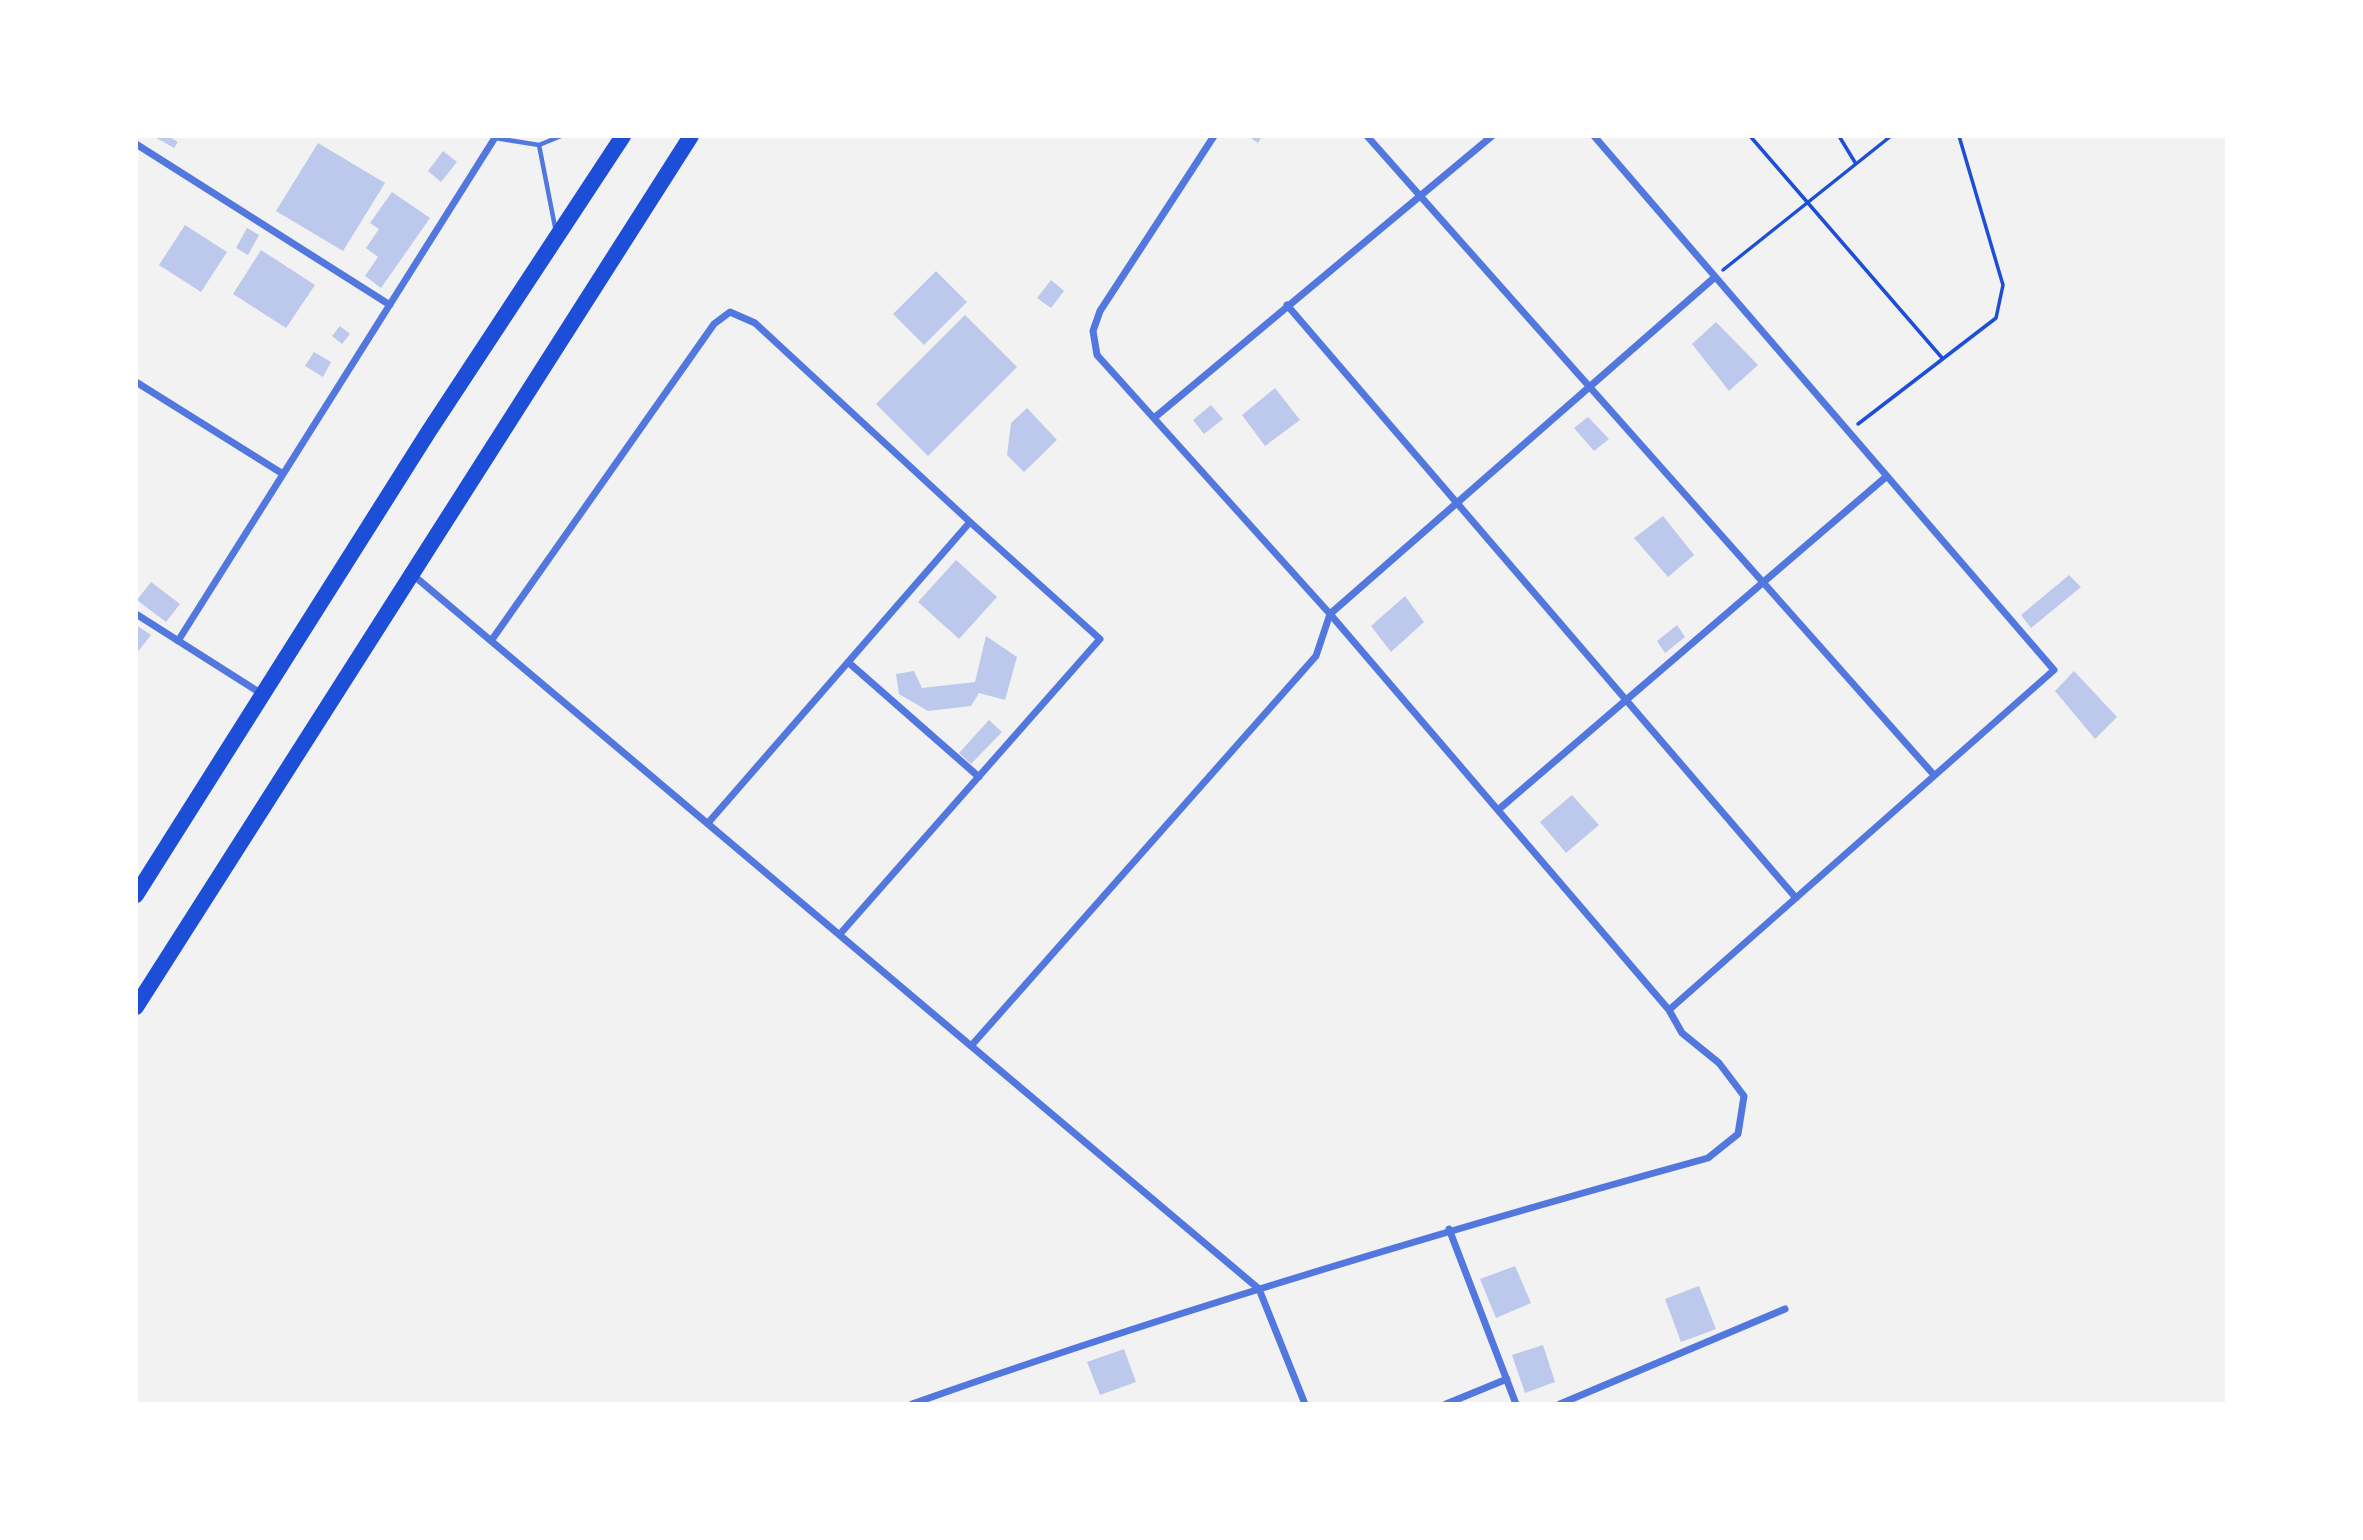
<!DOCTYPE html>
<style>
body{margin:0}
#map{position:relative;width:2363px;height:1540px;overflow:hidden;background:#f2f2f2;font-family:Mulish,sans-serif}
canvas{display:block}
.frame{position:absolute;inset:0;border:138px solid #fff;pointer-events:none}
</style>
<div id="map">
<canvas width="2363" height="1540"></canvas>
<div class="frame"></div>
</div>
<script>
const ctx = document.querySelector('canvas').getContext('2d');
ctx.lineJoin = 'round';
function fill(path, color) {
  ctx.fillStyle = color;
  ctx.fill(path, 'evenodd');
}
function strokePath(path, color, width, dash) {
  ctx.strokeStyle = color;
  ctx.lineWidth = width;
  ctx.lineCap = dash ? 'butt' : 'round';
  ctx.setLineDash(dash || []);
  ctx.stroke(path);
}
const building = new Path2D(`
 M 153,136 L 168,136 L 178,142 L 174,148 Z
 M 1248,136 L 1262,136 L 1258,143 Z
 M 318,143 L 385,183 L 343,251 L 276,211 Z
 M 443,151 L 457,162 L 441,182 L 428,171 Z
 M 392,192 L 430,218 L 381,288 L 365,276 L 378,257 L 366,248 L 379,229 L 370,223 Z
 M 185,225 L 227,252 L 201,292 L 159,265 Z
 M 247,228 L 259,235 L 248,255 L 236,248 Z
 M 261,250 L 315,285 L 286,328 L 233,294 Z
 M 936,271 L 967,302 L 924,345 L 893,314 Z
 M 1051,280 L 1064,291 L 1051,308 L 1037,298 Z
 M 965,315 L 1017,367 L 928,456 L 876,404 Z
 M 1716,322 L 1758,365 L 1729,391 L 1692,344 Z
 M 340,326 L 350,334 L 342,344 L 332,336 Z
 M 314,352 L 331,362 L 323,377 L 305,366 Z
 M 1275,388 L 1300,420 L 1265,446 L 1242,415 Z
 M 1211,405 L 1223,419 L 1204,434 L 1193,420 Z
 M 1027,408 L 1057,440 L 1024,472 L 1007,455 L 1011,423 Z
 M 1588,417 L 1609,439 L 1594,451 L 1574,428 Z
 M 1663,516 L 1694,555 L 1668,577 L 1634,538 Z
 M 956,560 L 997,597 L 959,639 L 918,602 Z
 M 2069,575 L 2081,587 L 2031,628 L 2021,615 Z
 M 151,582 L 180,604 L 166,622 L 137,600 Z
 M 1405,596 L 1424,622 L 1391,652 L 1371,626 Z
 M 136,625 L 151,635 L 136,654 Z
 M 1677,625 L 1685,637 L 1665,653 L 1657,641 Z
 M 986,636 L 1017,657 L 1005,700 L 979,693 L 971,706 L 928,711 L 899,694 L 896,674 L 914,671 L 922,688 L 975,682 Z
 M 2074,671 L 2117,717 L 2095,739 L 2055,691 Z
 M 989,720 L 1002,732 L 971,764 L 959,753 Z
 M 1572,795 L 1599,825 L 1566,853 L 1540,822 Z
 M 1515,1266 L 1531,1303 L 1496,1318 L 1480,1279 Z
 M 1699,1286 L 1716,1329 L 1681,1342 L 1665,1299 Z
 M 1543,1345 L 1555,1382 L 1525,1393 L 1512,1355 Z
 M 1124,1349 L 1136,1382 L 1100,1395 L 1087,1362 Z`);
const path = new Path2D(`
 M 1750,136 L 1943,359
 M 1839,136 L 1856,164
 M 1723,270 L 1891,136
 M 1858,424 L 1996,318 L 2003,285 L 1959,136`);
const service = new Path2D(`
 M 495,138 L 539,145
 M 556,232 L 539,145 L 561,136`);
const minor = new Path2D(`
 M 1367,136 L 1934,775
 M 1594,136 L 2054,670 L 1669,1010
 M 136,144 L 390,305
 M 1287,305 L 1796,898
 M 136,382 L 283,474
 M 1154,418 L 1492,136
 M 413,575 L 1259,1289 L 1305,1404
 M 136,614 L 262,694
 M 178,641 L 496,136
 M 491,641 L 714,324 L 730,312 L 755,323 L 970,522
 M 848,662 L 979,777
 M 1498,810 L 1887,476
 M 708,823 L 970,522 L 1100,639 L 840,934
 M 971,1046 L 1316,656 L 1330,614 L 1715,277
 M 1449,1229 L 1516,1404
 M 912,1404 C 1174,1311 1440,1232 1708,1158 L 1738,1134 L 1744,1096 L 1719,1063 L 1682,1033 L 1669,1010 L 1330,614 L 1097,355 L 1093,331 L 1100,311 L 1214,136
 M 1446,1404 L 1507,1379
 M 1560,1404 L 1785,1309`);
const motorway = new Path2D(`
 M 136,895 L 429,431 L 623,136
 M 136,1007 L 691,136`);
fill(building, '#bdc9ec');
strokePath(path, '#1d4ed8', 3.5);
strokePath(service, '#5277de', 4.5);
strokePath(minor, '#5277de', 7);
strokePath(motorway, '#1d4ed8', 16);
</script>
